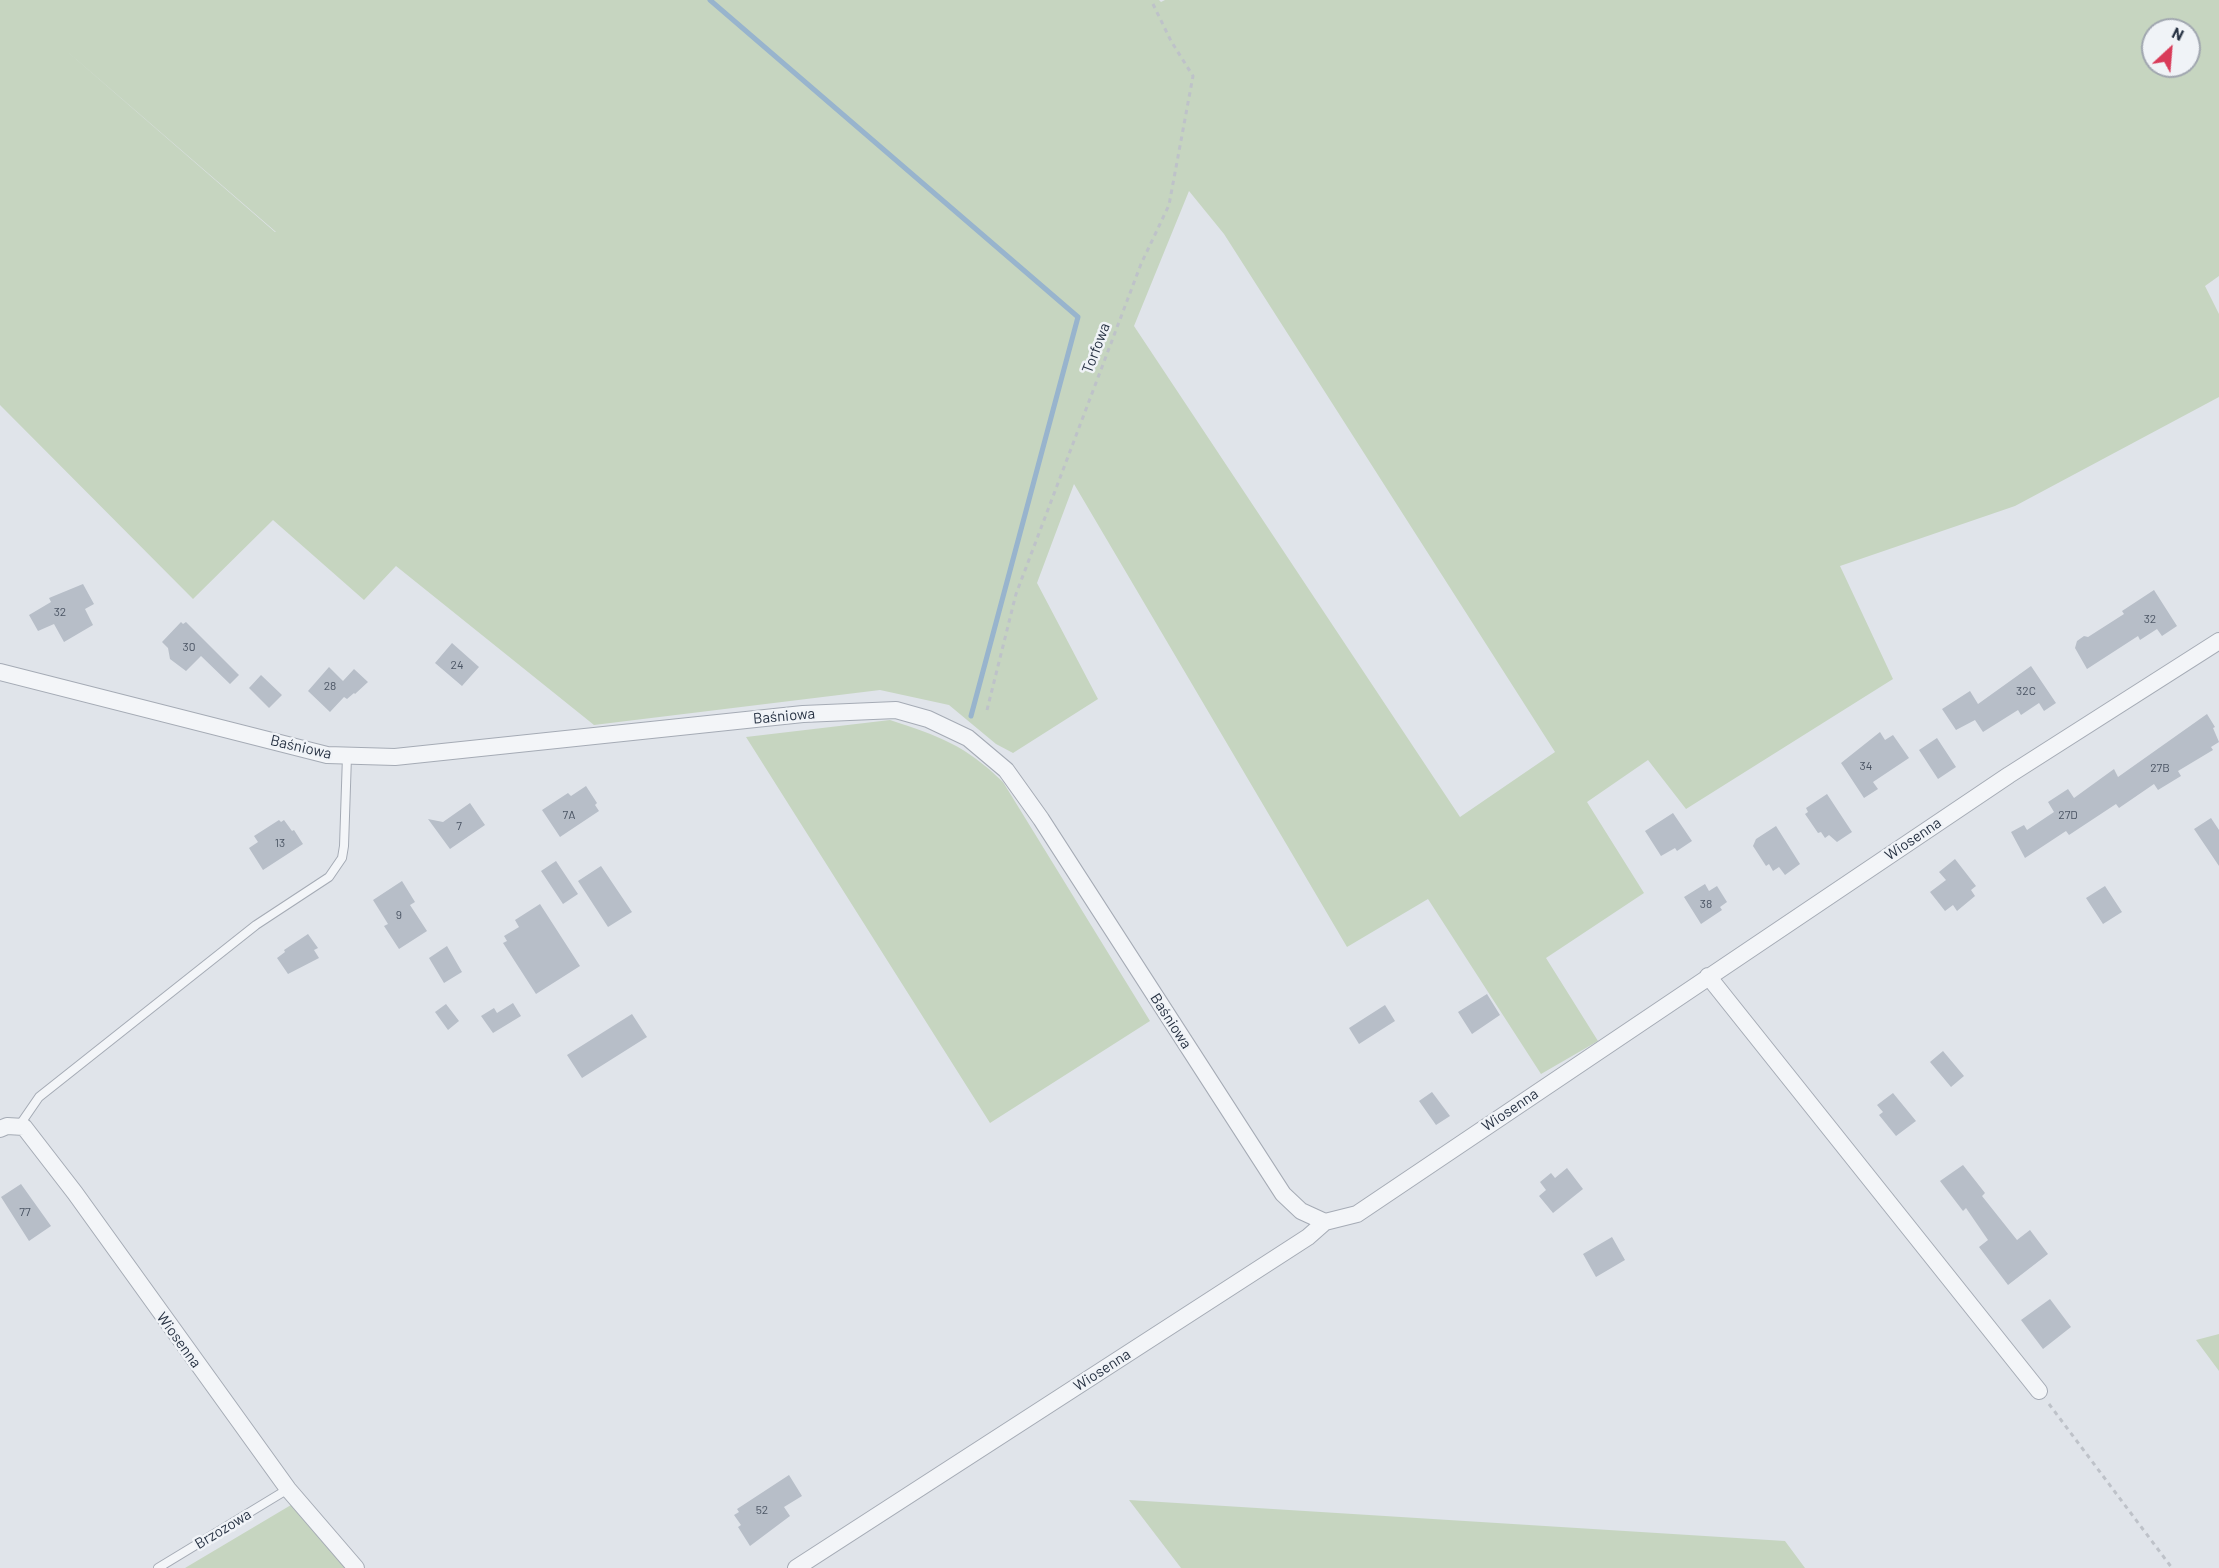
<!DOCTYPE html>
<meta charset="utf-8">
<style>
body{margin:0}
#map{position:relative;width:2219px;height:1568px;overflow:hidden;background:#e0e4ea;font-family:Barlow,sans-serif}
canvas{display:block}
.north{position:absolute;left:2141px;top:18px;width:60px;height:60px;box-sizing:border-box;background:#f0f3f7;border:2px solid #a0a6af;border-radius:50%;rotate:26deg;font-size:16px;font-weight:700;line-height:24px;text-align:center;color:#273243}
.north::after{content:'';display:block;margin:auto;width:21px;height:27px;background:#d93b59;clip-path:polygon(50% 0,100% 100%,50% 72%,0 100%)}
</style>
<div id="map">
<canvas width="2219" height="1568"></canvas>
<div class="north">N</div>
</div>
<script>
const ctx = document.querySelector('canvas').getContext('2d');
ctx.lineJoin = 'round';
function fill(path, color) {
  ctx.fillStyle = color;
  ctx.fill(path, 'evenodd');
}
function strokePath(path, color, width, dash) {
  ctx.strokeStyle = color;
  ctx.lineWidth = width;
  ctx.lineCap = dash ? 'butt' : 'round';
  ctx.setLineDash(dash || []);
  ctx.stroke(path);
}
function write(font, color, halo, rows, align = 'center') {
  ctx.font = font + ' Barlow,sans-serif';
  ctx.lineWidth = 5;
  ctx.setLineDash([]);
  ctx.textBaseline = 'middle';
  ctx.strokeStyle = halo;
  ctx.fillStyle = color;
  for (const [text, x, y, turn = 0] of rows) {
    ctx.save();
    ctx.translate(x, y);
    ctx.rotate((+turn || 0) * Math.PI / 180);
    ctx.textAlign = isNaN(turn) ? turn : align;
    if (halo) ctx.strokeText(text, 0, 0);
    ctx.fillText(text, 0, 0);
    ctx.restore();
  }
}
const green = new Path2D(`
 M 0,0 L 1159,0 L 1161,2 L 1165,0 L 2219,0 L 2219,276 L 2205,286 L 2219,314 L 2219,397 L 2015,506 L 1840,566 L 1893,679 L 1686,809 L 1648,760 L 1587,802 L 1644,893 L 1546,958 L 1598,1041 L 1541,1074 L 1428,899 L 1347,947 L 1074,484 L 1037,583 L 1098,699 L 1013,753 L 996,744 L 949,705 L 880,690 L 594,725 L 396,566 L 364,600 L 273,520 L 193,599 L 0,405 ZM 2153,30 L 2189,30 L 2189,66 L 2153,66 ZM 62,47 L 276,232 L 275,232 ZM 1189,191 L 1224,234 L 1555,752 L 1460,817 L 1134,326 Z
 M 890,720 C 939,736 965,745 1003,782 L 1150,1021 L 990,1123 L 746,737 Z
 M 2219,1334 L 2219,1371 L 2196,1340 Z
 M 1129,1500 L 1785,1541 L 1805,1568 L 1181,1568 Z
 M 291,1505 L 345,1568 L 185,1568 Z`);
const stream = new Path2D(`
 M 710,0 L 1078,317 L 971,716`);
const building = new Path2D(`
 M 83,584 L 94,604 L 85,609 L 93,625 L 64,642 L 54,624 L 38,631 L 29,615 L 51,602 L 49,598 Z
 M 2154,590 L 2177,626 L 2162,636 L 2157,629 L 2140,640 L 2138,636 L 2087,669 L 2075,648 L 2077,641 L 2084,636 L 2088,637 L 2124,614 L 2122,611 Z
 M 181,622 L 183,624 L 186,622 L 239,675 L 230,684 L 201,656 L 186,671 L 170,659 L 168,648 L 162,642 Z
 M 452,643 L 479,667 L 462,686 L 435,663 Z
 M 2031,666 L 2056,703 L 2044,711 L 2039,703 L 2021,715 L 2018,710 L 1983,732 L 1975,720 L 1956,730 L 1942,709 L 1970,691 L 1978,704 Z
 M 329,667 L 343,681 L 354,669 L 368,682 L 355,694 L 354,693 L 347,699 L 344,697 L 330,712 L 308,691 Z
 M 261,675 L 282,695 L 269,708 L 249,688 Z
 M 2207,714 L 2215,727 L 2213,728 L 2219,742 L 2211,747 L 2213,750 L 2178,771 L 2181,776 L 2158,790 L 2154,784 L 2119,808 L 2116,804 L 2069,835 L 2066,831 L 2025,858 L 2011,832 L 2024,825 L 2027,830 L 2054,812 L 2048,802 L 2068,789 L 2074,798 L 2114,769 L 2118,777 Z
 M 1880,732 L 1885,740 L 1893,735 L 1909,758 L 1873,782 L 1878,789 L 1864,798 L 1841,763 Z
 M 1937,738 L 1956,767 L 1938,779 L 1919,750 Z
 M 586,786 L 597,803 L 595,805 L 599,811 L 560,837 L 542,810 L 568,793 L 571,796 Z
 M 1827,794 L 1852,832 L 1837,842 L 1829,835 L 1825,838 L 1821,832 L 1818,833 L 1805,814 L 1808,812 L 1806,808 Z
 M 470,803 L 485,825 L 450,849 L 428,819 L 443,822 Z
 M 1673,813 L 1692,841 L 1677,851 L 1675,848 L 1661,856 L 1645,831 Z
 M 2211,818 L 2219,830 L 2219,866 L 2194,829 Z
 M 279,820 L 281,822 L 284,820 L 292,831 L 294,830 L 303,844 L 263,870 L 249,848 L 258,842 L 254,836 Z
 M 1776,826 L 1800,864 L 1785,875 L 1779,867 L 1773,871 L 1769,864 L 1766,866 L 1753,846 L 1756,839 Z
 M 1955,859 L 1976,886 L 1971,890 L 1975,896 L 1957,911 L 1953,905 L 1945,911 L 1930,892 L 1946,880 L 1939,872 Z
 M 556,861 L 578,894 L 563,904 L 541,871 Z
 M 601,866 L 632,912 L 608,927 L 578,881 Z
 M 402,881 L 415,902 L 410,905 L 427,931 L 399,949 L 384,926 L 388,924 L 373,900 Z
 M 1705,884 L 1709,891 L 1717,886 L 1727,902 L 1720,907 L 1722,910 L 1701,924 L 1684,897 Z
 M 2105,886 L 2122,912 L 2103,924 L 2086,898 Z
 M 540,904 L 580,966 L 536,994 L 503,943 L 507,941 L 504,936 L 519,927 L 515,920 Z
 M 308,934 L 318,948 L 314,950 L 319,958 L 288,974 L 277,958 L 285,952 L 284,950 Z
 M 447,946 L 462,972 L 444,983 L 429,958 Z
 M 1487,994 L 1500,1015 L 1472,1034 L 1458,1012 Z
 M 513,1003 L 521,1016 L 493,1033 L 481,1016 L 494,1008 L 497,1013 Z
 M 446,1004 L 459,1021 L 448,1030 L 435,1012 Z
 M 1385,1005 L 1395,1021 L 1359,1044 L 1349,1028 Z
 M 632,1014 L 647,1037 L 582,1078 L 567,1055 Z
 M 1943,1051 L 1964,1076 L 1951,1087 L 1930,1062 Z
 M 1432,1092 L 1450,1116 L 1436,1125 L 1419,1101 Z
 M 1893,1093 L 1916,1121 L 1896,1136 L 1879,1115 L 1883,1112 L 1877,1105 Z
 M 1963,1165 L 1985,1193 L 1982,1196 L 2017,1240 L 2030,1230 L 2048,1254 L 2008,1285 L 1979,1247 L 1988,1240 L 1966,1208 L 1963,1211 L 1940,1181 Z
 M 1567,1168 L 1583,1189 L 1553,1213 L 1539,1196 L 1546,1190 L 1540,1182 L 1551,1173 L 1555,1178 Z
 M 21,1184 L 51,1226 L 29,1241 L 1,1197 Z
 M 1612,1237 L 1625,1260 L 1596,1277 L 1583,1254 Z
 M 2050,1299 L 2071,1327 L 2043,1349 L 2021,1320 Z
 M 789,1475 L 802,1496 L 784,1507 L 790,1516 L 750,1546 L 738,1527 L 741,1525 L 734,1515 L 739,1512 L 737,1509 Z`);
const path = new Path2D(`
 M 987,710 L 1016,594 L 1141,264 L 1169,205 L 1193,76 L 1171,41 L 1151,0
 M 2049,1404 L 2172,1568`);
const service = new Path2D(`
 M 19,1126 L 39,1097 L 256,925 L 329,877 L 342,858 L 344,846 L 347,756
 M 158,1568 L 288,1489`);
const minor = new Path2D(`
 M 0,672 L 327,755 L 395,757 L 803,714 L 896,710 L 928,719 L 968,738 L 1006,770 L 1041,819 L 1283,1194 L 1301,1211 L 1325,1222
 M 1708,976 L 2039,1391
 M 0,1129 L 7,1126 L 24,1127 L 75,1193 L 288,1489 L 356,1568
 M 796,1568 L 1308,1237 L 1325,1222 L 1357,1214 L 2009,775 L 2219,641`);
const numberNames = [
 ["32",60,612],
 ["32",2150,619],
 ["30",189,647],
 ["24",457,665],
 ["28",330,686],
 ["32C",2026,691],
 ["34",1866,766],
 ["27B",2160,768],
 ["7A",569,815],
 ["27D",2068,815],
 ["7",459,826],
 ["13",280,843],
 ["38",1706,904],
 ["9",399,915],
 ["77",25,1212],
 ["52",762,1510]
];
const streetNames = [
 ["Torfowa",1096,348,-69],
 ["Baśniowa",784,716,-5],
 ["Baśniowa",301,747,13],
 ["Wiosenna",1913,839,-34],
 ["Baśniowa",1171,1021,57],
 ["Wiosenna",1510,1110,-34],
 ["Wiosenna",179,1340,54],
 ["Wiosenna",1102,1370,-33],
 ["Brzozowa",223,1529,-31]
];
fill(green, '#c6d5c0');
strokePath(stream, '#98b4cd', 5);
fill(building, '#b7bec8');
strokePath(service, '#a5abb5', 10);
strokePath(minor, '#a5abb5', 18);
strokePath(path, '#bec2c9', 3, [4.5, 4.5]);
strokePath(service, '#f3f5f8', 8);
strokePath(minor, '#f3f5f8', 16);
write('12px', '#4b5564', null, numberNames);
write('15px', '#273243', '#f0f3f7', streetNames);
</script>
